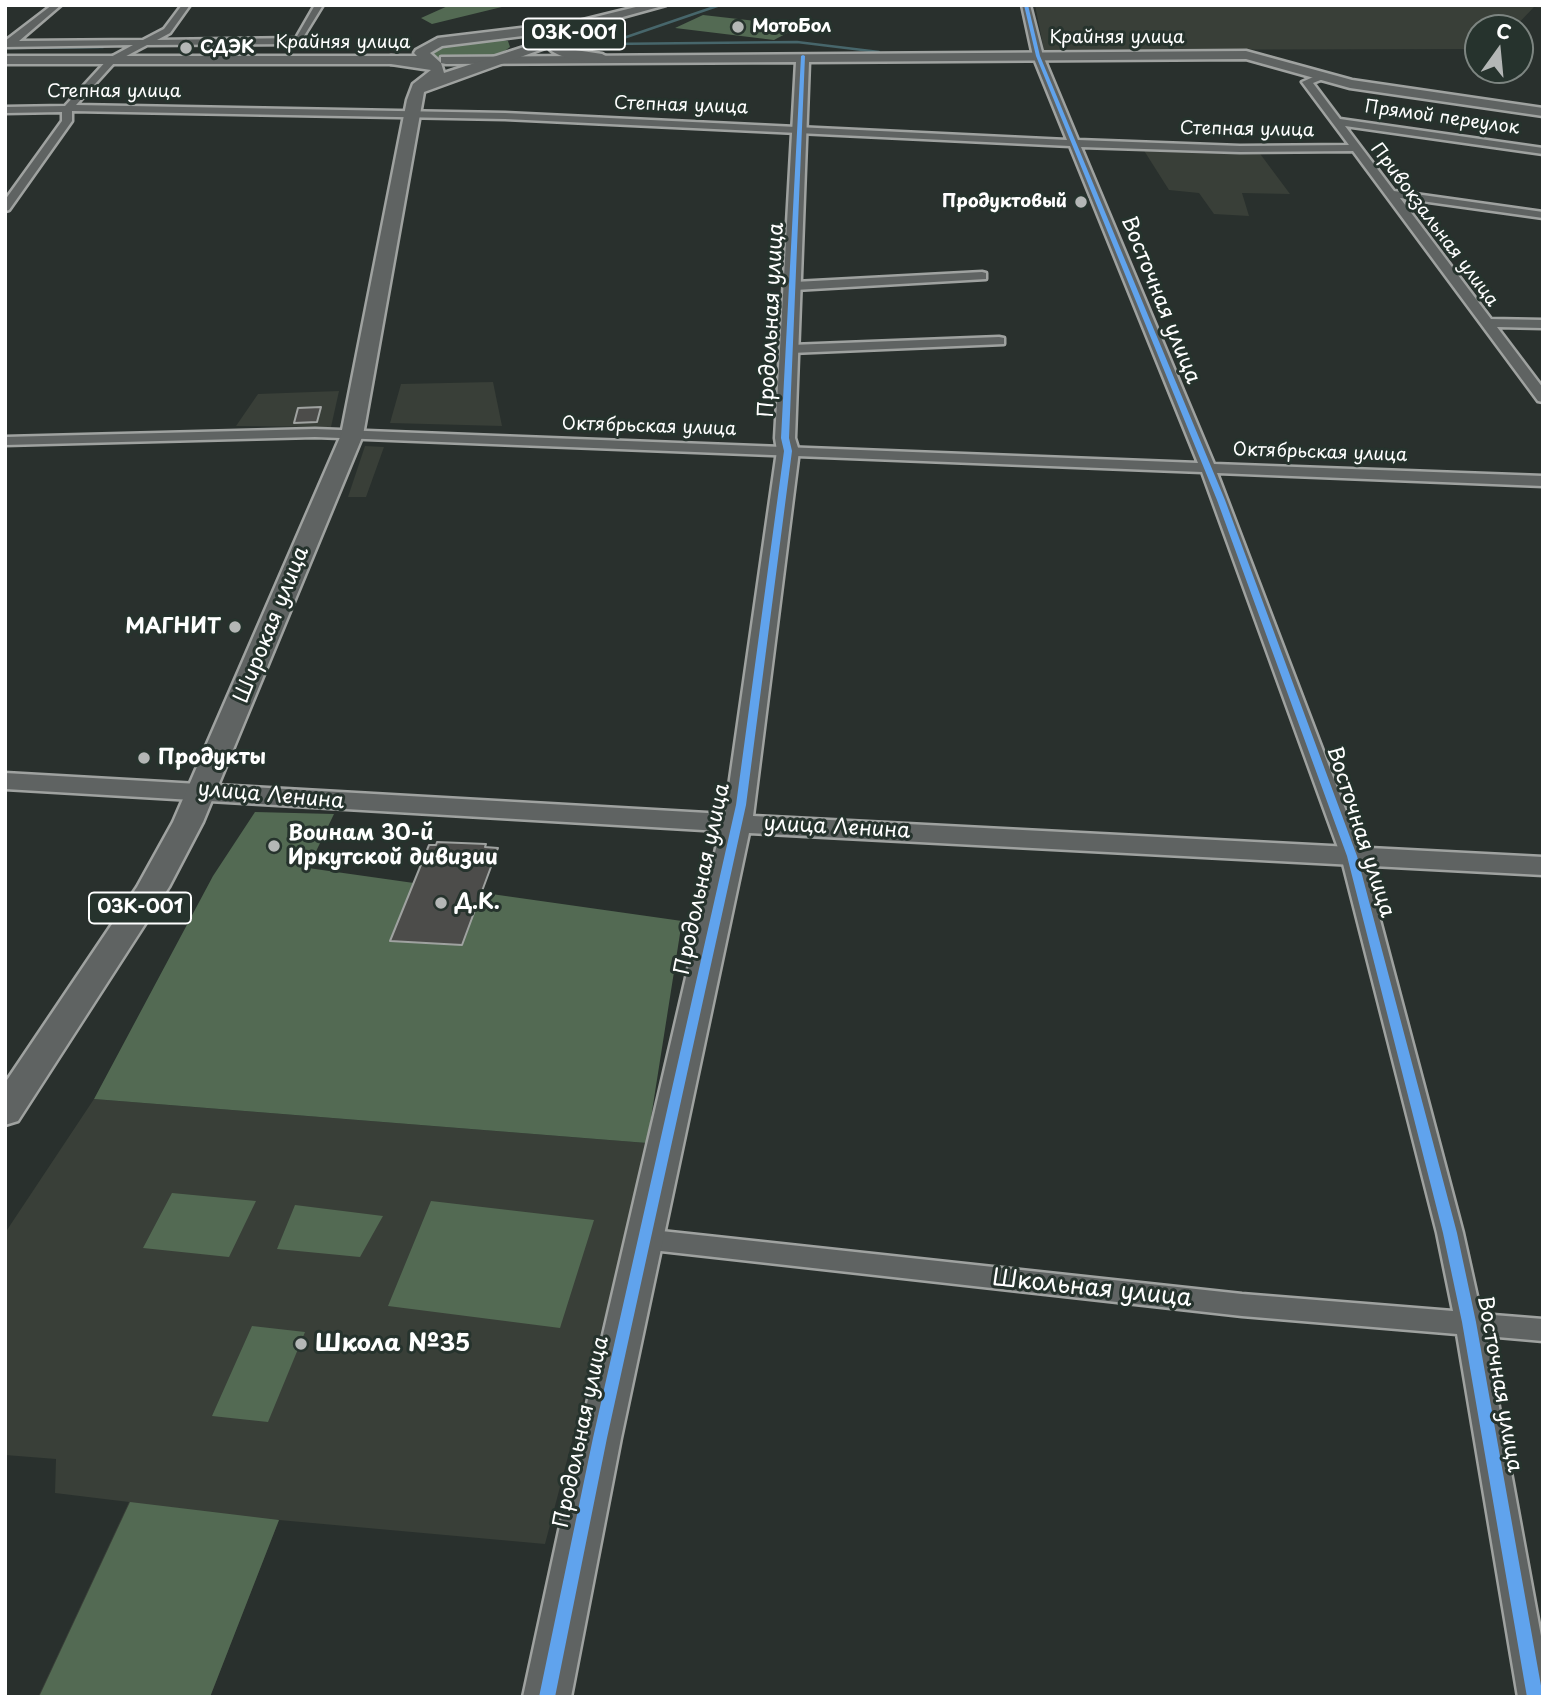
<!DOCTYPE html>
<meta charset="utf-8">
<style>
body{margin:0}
#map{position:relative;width:1548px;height:1702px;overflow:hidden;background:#29302d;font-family:"Playpen Sans",sans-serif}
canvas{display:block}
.frame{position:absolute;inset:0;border:7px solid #fff;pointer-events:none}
.north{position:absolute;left:1464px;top:14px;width:70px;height:70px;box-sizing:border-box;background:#26332d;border:2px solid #7d8581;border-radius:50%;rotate:15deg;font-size:19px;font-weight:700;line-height:28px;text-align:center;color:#fff}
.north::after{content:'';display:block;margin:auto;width:24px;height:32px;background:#b4b7b6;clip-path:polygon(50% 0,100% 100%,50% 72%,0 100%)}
</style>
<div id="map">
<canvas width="1548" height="1702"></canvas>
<div class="frame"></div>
<div class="north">С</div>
</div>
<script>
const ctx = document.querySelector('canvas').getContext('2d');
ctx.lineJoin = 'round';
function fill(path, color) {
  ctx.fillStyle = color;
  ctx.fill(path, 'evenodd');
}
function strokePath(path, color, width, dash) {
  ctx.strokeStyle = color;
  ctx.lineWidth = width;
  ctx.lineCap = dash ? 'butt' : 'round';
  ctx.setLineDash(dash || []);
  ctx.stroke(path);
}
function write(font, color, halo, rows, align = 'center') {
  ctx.font = font + ' "Playpen Sans",sans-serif';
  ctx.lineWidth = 6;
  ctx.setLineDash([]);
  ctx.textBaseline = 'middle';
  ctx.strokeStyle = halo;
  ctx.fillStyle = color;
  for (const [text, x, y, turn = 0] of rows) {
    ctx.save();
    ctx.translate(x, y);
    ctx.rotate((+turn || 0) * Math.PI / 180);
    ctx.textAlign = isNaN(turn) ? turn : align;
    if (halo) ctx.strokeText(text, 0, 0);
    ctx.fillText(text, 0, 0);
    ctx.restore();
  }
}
const built = new Path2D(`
 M 1035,5 L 1543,5 L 1543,8 L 1534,7 L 1514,28 L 1478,28 L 1478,49 L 1044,50 Z
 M 1143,149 L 1258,151 L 1290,194 L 1242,193 L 1249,216 L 1214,214 L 1199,193 L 1169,190 Z
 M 493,382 L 502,426 L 390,423 L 401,384 Z
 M 339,391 L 331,427 L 236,426 L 258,394 Z
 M 365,446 L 384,447 L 366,497 L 348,497 Z
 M 94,1099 L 647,1143 L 632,1213 L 545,1544 L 279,1520 L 210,1697 L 38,1697 L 129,1502 L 55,1493 L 56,1459 L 5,1455 L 5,1233 Z`);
const green = new Path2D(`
 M 450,5 L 510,5 L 432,24 L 421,18 Z
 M 703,15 L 800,26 L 774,40 L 675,28 Z
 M 489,38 L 508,41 L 510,47 C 494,62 447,63 427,54 C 442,39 469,40 489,38 Z
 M 255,812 L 334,814 L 308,868 L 682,921 L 647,1143 L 94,1099 L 213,876 Z
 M 172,1193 L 256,1201 L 229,1257 L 143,1248 Z
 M 431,1201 L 594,1220 L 560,1328 L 388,1306 Z
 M 295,1205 L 383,1216 L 360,1257 L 277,1249 Z
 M 252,1326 L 305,1332 L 268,1422 L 212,1416 Z
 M 130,1502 L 279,1520 L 210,1697 L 39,1697 Z`);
const stream = new Path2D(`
 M 720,5 L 606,44 L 797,42 L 879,52
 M 5,48 L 103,47`);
const building = new Path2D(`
 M 321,407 L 317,422 L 294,423 L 298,408 Z
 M 437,842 L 486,844 L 485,847 L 498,848 L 462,945 L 390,941 L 429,845 L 436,845 Z`);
const street = new Path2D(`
 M 52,5 L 61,5 L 19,41 L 143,40 L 164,29 L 182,5 L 190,5 L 170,33 L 157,40 L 296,38 L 315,5 L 323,5 L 299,44 L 147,45 L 115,62 L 76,105 L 505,113 L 1067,140 L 1033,56 L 1022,5 L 1030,5 L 1043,56 L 1078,140 L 1240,146 L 1349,145 L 1302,82 L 1320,74 L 1323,79 L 1313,83 L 1340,119 L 1543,148 L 1543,154 L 1345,126 L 1394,191 L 1543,212 L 1543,218 L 1400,198 L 1491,319 L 1543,320 L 1543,328 L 1497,327 L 1543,388 L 1543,402 L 1538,401 L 1353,151 L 1240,152 L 1081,147 L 1214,464 L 1543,476 L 1543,486 L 1217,473 L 1363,856 L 1463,1233 L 1481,1314 L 1543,1319 L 1543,1341 L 1486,1336 L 1543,1647 L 1543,1697 L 1518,1697 L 1457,1334 L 1242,1316 L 643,1249 L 634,1246 L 630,1239 L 634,1232 L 643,1229 L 1242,1294 L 1453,1311 L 1437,1233 L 1341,856 L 1202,472 L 315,437 L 5,445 L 5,437 L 315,429 L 1198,463 L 1070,146 L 505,119 L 72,111 L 72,121 L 9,210 L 5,211 L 5,200 L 62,121 L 62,112 L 5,113 L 5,107 L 65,106 L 109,58 L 133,45 L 5,47 L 5,41 Z
 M 982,272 L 986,273 L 986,279 L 795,290 L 789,286 L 795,282 Z
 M 999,337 L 1004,338 L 1004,344 L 791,353 L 784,349 L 791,345 Z`);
const secondary = new Path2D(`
 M 1246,51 L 1352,80 L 1543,108 L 1543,116 L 1350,88 L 1246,59 L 809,62 L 795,438 L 799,451 L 753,816 L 1543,857 L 1543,875 L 749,833 L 621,1438 L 571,1697 L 523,1697 L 579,1438 L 720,831 L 5,789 L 5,773 L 725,814 L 777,451 L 775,438 L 796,62 L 446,64 L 441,63 L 441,57 Z
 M 5,56 L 425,56 L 431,60 L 425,64 L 5,64 Z`);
const primary = new Path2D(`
 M 644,5 L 666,5 L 579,29 L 442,46 L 430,53 L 441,63 L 444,73 L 564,34 L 571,38 L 562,48 L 602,54 L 609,58 C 598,66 555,59 548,47 L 424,92 L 363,435 L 203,822 L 169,887 L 18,1121 L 5,1125 L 5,1083 L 137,887 L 173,822 L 341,435 L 407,100 L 413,84 L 431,70 L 391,64 L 384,60 L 391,56 L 421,60 L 414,53 L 416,50 L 438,38 L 579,21 Z`);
const cycleway = new Path2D(`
 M 1024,5 L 1028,5 L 1040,56 L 1225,500 L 1357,856 L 1457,1233 L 1476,1322 L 1543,1697 L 1527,1697 L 1462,1322 L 1443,1233 L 1347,856 L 1217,500 L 1036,56 Z
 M 803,55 L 805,56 L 789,438 L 792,451 L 746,805 L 607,1438 L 555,1697 L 539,1697 L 593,1438 L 736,805 L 784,451 L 781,438 L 801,56 Z`);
const markers = [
 [738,27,7,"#b4b7b6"],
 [186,48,7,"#b4b7b6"],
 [1081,202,7,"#b4b7b6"],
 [235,627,7,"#b4b7b6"],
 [144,758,7,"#b4b7b6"],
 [274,846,7,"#b4b7b6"],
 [441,903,7,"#b4b7b6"],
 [301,1344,7,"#b4b7b6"]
];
const farPoinames = [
 ["МотоБол",752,27],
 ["СДЭК",200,48],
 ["Продуктовый",1067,202,"right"]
];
const farStreetnames = [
 ["Крайняя улица",1117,38],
 ["Крайняя улица",343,43],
 ["Степная улица",114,92],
 ["Степная улица",681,106,2],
 ["Прямой переулок",1442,118,8],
 ["Степная улица",1247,130,1],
 ["Привокзальная улица",1434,225,53],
 ["Октябрьская улица",649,427,2],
 ["Октябрьская улица",1320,453,2]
];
const shields = [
 [574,34,102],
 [140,908,102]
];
const shieldNames = [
 ["03К-001",574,34],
 ["03К-001",140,908]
];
const streetNames = [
 ["Восточная улица",1160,300,68],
 ["Продольная улица",772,320,-87],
 ["Широкая улица",272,625,-68],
 ["улица Ленина",271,796,5],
 ["улица Ленина",837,828,3],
 ["Восточная улица",1360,832,72],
 ["Продольная улица",703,879,-78],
 ["Восточная улица",1499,1384,80],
 ["Продольная улица",582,1432,-78]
];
const poiNames = [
 ["МАГНИТ",221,627,"right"],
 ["Продукты",158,758],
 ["Воинам 30-й",288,834],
 ["Иркутской дивизии",288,858],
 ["Д.К.",455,903]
];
const nearStreetnames = [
 ["Школьная улица",1092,1289,6]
];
const nearPoinames = [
 ["Школа №35",315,1344]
];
fill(built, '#393f38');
fill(green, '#536a53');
strokePath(stream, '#47666b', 2.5);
fill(building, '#4c4c4a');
strokePath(building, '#9fa2a0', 2);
strokePath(street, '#9fa2a0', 5);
strokePath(secondary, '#9fa2a0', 5);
strokePath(primary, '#9fa2a0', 5);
fill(street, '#5f6362');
fill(secondary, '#5f6362');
fill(primary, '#5f6362');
fill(cycleway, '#60a3ed');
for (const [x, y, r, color] of markers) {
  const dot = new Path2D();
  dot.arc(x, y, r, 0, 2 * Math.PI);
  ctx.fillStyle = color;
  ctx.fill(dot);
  strokePath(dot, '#26332d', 2.5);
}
write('bold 18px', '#fff', '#26332d', farPoinames, 'left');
write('18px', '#fff', '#26332d', farStreetnames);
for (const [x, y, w] of shields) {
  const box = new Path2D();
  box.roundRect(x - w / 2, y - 15.5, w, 31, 5);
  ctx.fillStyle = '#26332d';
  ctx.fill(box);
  strokePath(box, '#fff', 2);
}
write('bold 19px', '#fff', null, shieldNames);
write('21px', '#fff', '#26332d', streetNames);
write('bold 21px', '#fff', '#26332d', poiNames, 'left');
write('24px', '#fff', '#26332d', nearStreetnames);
write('bold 24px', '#fff', '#26332d', nearPoinames, 'left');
</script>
